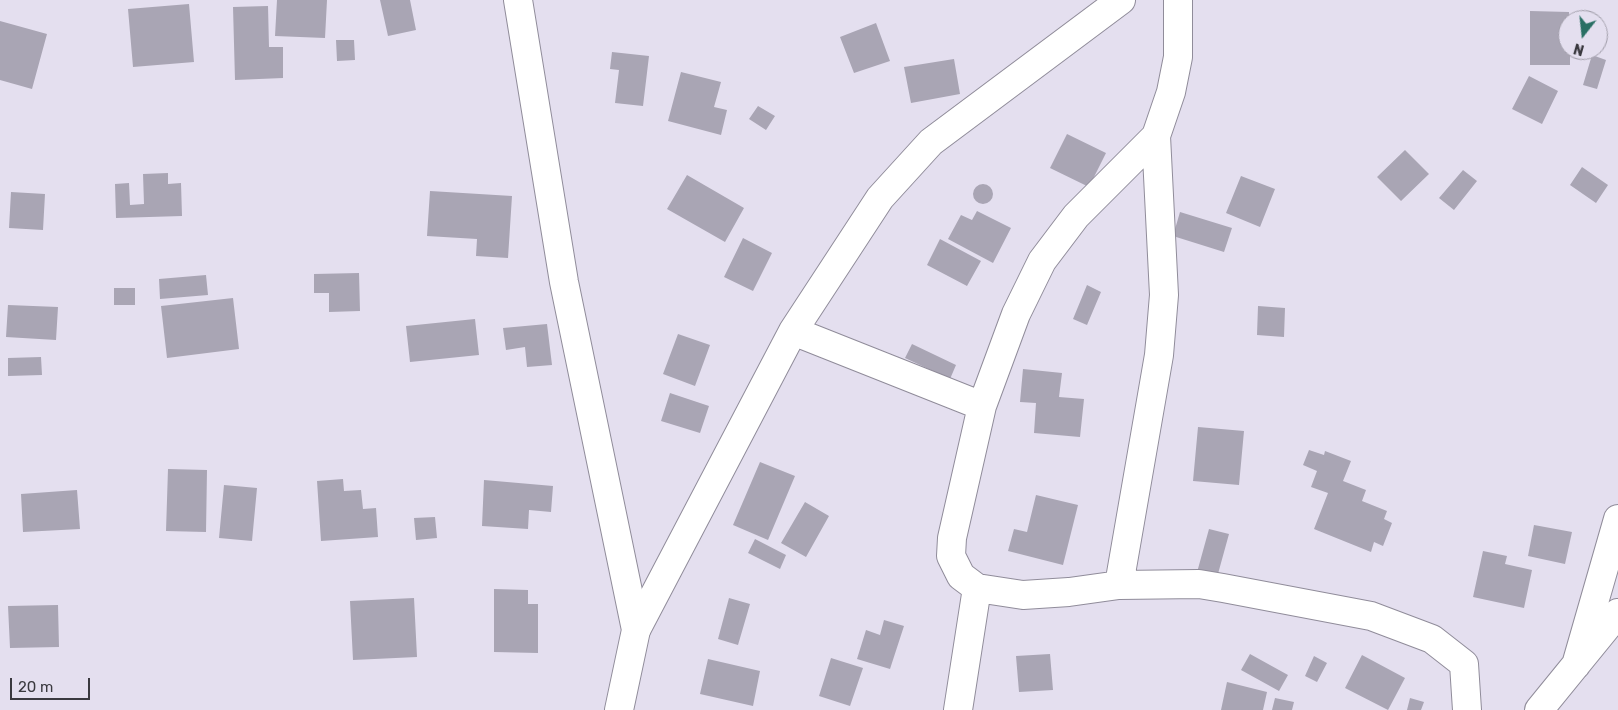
<!DOCTYPE html>
<style>
body{margin:0}
#map{position:relative;width:1618px;height:710px;overflow:hidden;background:#e4dfef;font-family:Rubik,sans-serif}
canvas{display:block}
.north{position:absolute;left:1558px;top:10px;width:50px;height:50px;box-sizing:border-box;background:#e4dfef;border:1px solid #a09da9;border-radius:50%;rotate:196deg;font-size:14px;font-weight:700;line-height:20px;text-align:center;color:#3a393f}
.north::after{content:'';display:block;margin:auto;width:18px;height:22px;background:#296f64;clip-path:polygon(50% 0,100% 100%,50% 72%,0 100%)}
.scale{position:absolute;left:10px;top:678px;width:80px;height:22px;box-sizing:border-box;border:2px solid #3a393f;border-top:0;padding-left:6px;font-size:15px;line-height:18px;white-space:nowrap;color:#3a393f;-webkit-text-stroke:4px #e4dfef;paint-order:stroke}
</style>
<div id="map">
<canvas width="1618" height="710"></canvas>
<div class="north">N</div>
<div class="scale">20 m</div>
</div>
<script>
const ctx = document.querySelector('canvas').getContext('2d');
ctx.lineJoin = 'round';
function fill(path, color) {
  ctx.fillStyle = color;
  ctx.fill(path, 'evenodd');
}
function strokePath(path, color, width, dash) {
  ctx.strokeStyle = color;
  ctx.lineWidth = width;
  ctx.lineCap = dash ? 'butt' : 'round';
  ctx.setLineDash(dash || []);
  ctx.stroke(path);
}
const building = new Path2D(`
 M 277,0 L 327,0 L 325,38 L 275,36 Z
 M 380,0 L 410,0 L 416,30 L 388,36 Z
 M 189,4 L 194,62 L 133,67 L 128,9 Z
 M 268,6 L 269,47 L 283,47 L 283,78 L 235,80 L 233,7 Z
 M 1530,11 L 1569,12 L 1568,50 L 1570,50 L 1570,65 L 1530,65 Z
 M 0,21 L 47,34 L 32,89 L 0,80 Z
 M 876,23 L 890,61 L 854,73 L 840,37 Z
 M 336,40 L 354,40 L 355,60 L 337,61 Z
 M 612,52 L 649,56 L 643,106 L 615,103 L 619,70 L 610,69 Z
 M 1592,55 L 1606,60 L 1597,89 L 1583,85 Z
 M 954,59 L 960,94 L 911,103 L 904,67 Z
 M 681,72 L 721,82 L 714,107 L 727,110 L 721,135 L 668,121 Z
 M 1529,76 L 1558,91 L 1542,124 L 1512,109 Z
 M 758,106 L 775,116 L 766,130 L 749,119 Z
 M 1067,134 L 1106,153 L 1089,187 L 1050,168 Z
 M 1405,150 L 1429,174 L 1401,201 L 1377,177 Z
 M 1582,167 L 1608,185 L 1596,203 L 1570,185 Z
 M 1463,170 L 1477,181 L 1454,210 L 1439,198 Z
 M 168,173 L 168,184 L 181,183 L 182,216 L 116,218 L 115,184 L 129,183 L 130,205 L 144,204 L 143,174 Z
 M 687,175 L 744,208 L 725,242 L 667,209 Z
 M 1241,176 L 1275,189 L 1260,227 L 1226,213 Z
 M973 194a10 10 0 1 1 20 0a10 10 0 1 1-20 0Z
 M 430,191 L 512,196 L 508,258 L 476,256 L 477,239 L 427,236 Z
 M 11,192 L 45,194 L 43,230 L 9,228 Z
 M 977,211 L 1011,228 L 993,263 L 948,239 L 961,215 L 972,220 Z
 M 1180,212 L 1232,228 L 1224,252 L 1173,236 Z
 M 743,238 L 772,253 L 753,291 L 724,277 Z
 M 940,239 L 981,261 L 967,286 L 927,265 Z
 M 359,273 L 360,311 L 329,312 L 329,293 L 314,293 L 314,274 Z
 M 206,275 L 208,295 L 160,299 L 159,279 Z
 M 1087,285 L 1101,292 L 1087,325 L 1073,319 Z
 M 114,288 L 135,288 L 135,305 L 114,305 Z
 M 233,298 L 239,349 L 167,358 L 161,306 Z
 M 8,305 L 58,307 L 56,340 L 6,337 Z
 M 1258,306 L 1285,308 L 1284,337 L 1257,335 Z
 M 475,319 L 479,355 L 410,362 L 406,326 Z
 M 547,324 L 552,365 L 527,367 L 525,347 L 506,350 L 503,328 Z
 M 678,334 L 710,345 L 695,386 L 663,374 Z
 M 912,344 L 956,365 L 950,379 L 905,358 Z
 M 41,357 L 42,375 L 8,376 L 8,358 Z
 M 1023,369 L 1062,373 L 1059,397 L 1084,399 L 1080,437 L 1034,433 L 1036,403 L 1020,402 Z
 M 670,393 L 709,406 L 700,433 L 661,421 Z
 M 1198,427 L 1244,431 L 1239,485 L 1193,481 Z
 M 1309,450 L 1324,455 L 1325,451 L 1351,461 L 1343,481 L 1366,490 L 1362,501 L 1387,511 L 1384,519 L 1392,523 L 1383,546 L 1374,542 L 1371,552 L 1314,529 L 1328,493 L 1311,487 L 1317,471 L 1303,465 Z
 M 760,462 L 795,476 L 768,540 L 733,525 Z
 M 168,469 L 207,470 L 206,532 L 166,531 Z
 M 343,479 L 344,491 L 361,490 L 363,509 L 376,508 L 378,537 L 321,541 L 317,481 Z
 M 484,480 L 553,486 L 551,512 L 529,510 L 528,529 L 482,526 Z
 M 224,485 L 257,488 L 252,541 L 219,538 Z
 M 77,490 L 80,529 L 23,532 L 21,494 Z
 M 1036,495 L 1078,505 L 1063,565 L 1008,551 L 1014,529 L 1027,532 Z
 M 805,502 L 829,516 L 806,557 L 781,543 Z
 M 435,517 L 437,538 L 416,540 L 414,518 Z
 M 1534,525 L 1572,532 L 1565,564 L 1528,556 Z
 M 1209,529 L 1229,534 L 1216,581 L 1196,576 Z
 M 755,539 L 786,555 L 780,569 L 748,553 Z
 M 1483,551 L 1507,556 L 1505,564 L 1532,570 L 1524,608 L 1473,597 Z
 M 494,589 L 528,590 L 528,604 L 538,604 L 538,653 L 494,652 Z
 M 414,598 L 417,657 L 353,660 L 350,601 Z
 M 729,598 L 750,604 L 738,645 L 718,639 Z
 M 58,605 L 59,647 L 10,648 L 8,606 Z
 M 884,620 L 904,626 L 890,669 L 857,659 L 866,630 L 880,635 Z
 M 1050,654 L 1053,690 L 1019,692 L 1016,656 Z
 M 1250,654 L 1288,675 L 1279,691 L 1241,670 Z
 M 1362,655 L 1405,678 L 1388,710 L 1345,688 Z
 M 1314,656 L 1327,663 L 1317,682 L 1305,676 Z
 M 831,658 L 863,668 L 850,706 L 819,696 Z
 M 708,659 L 760,671 L 753,706 L 700,694 Z
 M 1227,682 L 1267,692 L 1263,710 L 1221,710 Z
 M 1275,698 L 1294,702 L 1292,710 L 1272,710 Z
 M 1410,698 L 1424,702 L 1421,710 L 1407,710 Z`);
const minor = new Path2D(`
 M 793,331 L 982,406 L 952,538 L 951,556 L 961,576 L 977,588 L 1023,595 L 1069,592 L 1119,585 L 1199,584 L 1223,588 L 1371,616 L 1432,639 L 1464,664 L 1467,710
 M 982,406 L 1016,314 L 1042,261 L 1076,216 L 1156,136
 M 1119,585 L 1159,355 L 1164,295 L 1156,136 L 1171,92 L 1178,57 L 1178,0
 M 636,630 L 793,331 L 880,198 L 931,142 L 1121,0
 M 1576,665 L 1618,519
 M 958,710 L 977,588
 M 1539,710 L 1618,613`);
const tertiary = new Path2D(`
 M 518,0 L 564,282 L 636,630 L 619,710`);
fill(building, '#a9a5b4');
strokePath(minor, '#908c9a', 30);
strokePath(tertiary, '#908c9a', 30);
strokePath(minor, '#fff', 28);
strokePath(tertiary, '#fff', 28);
</script>
